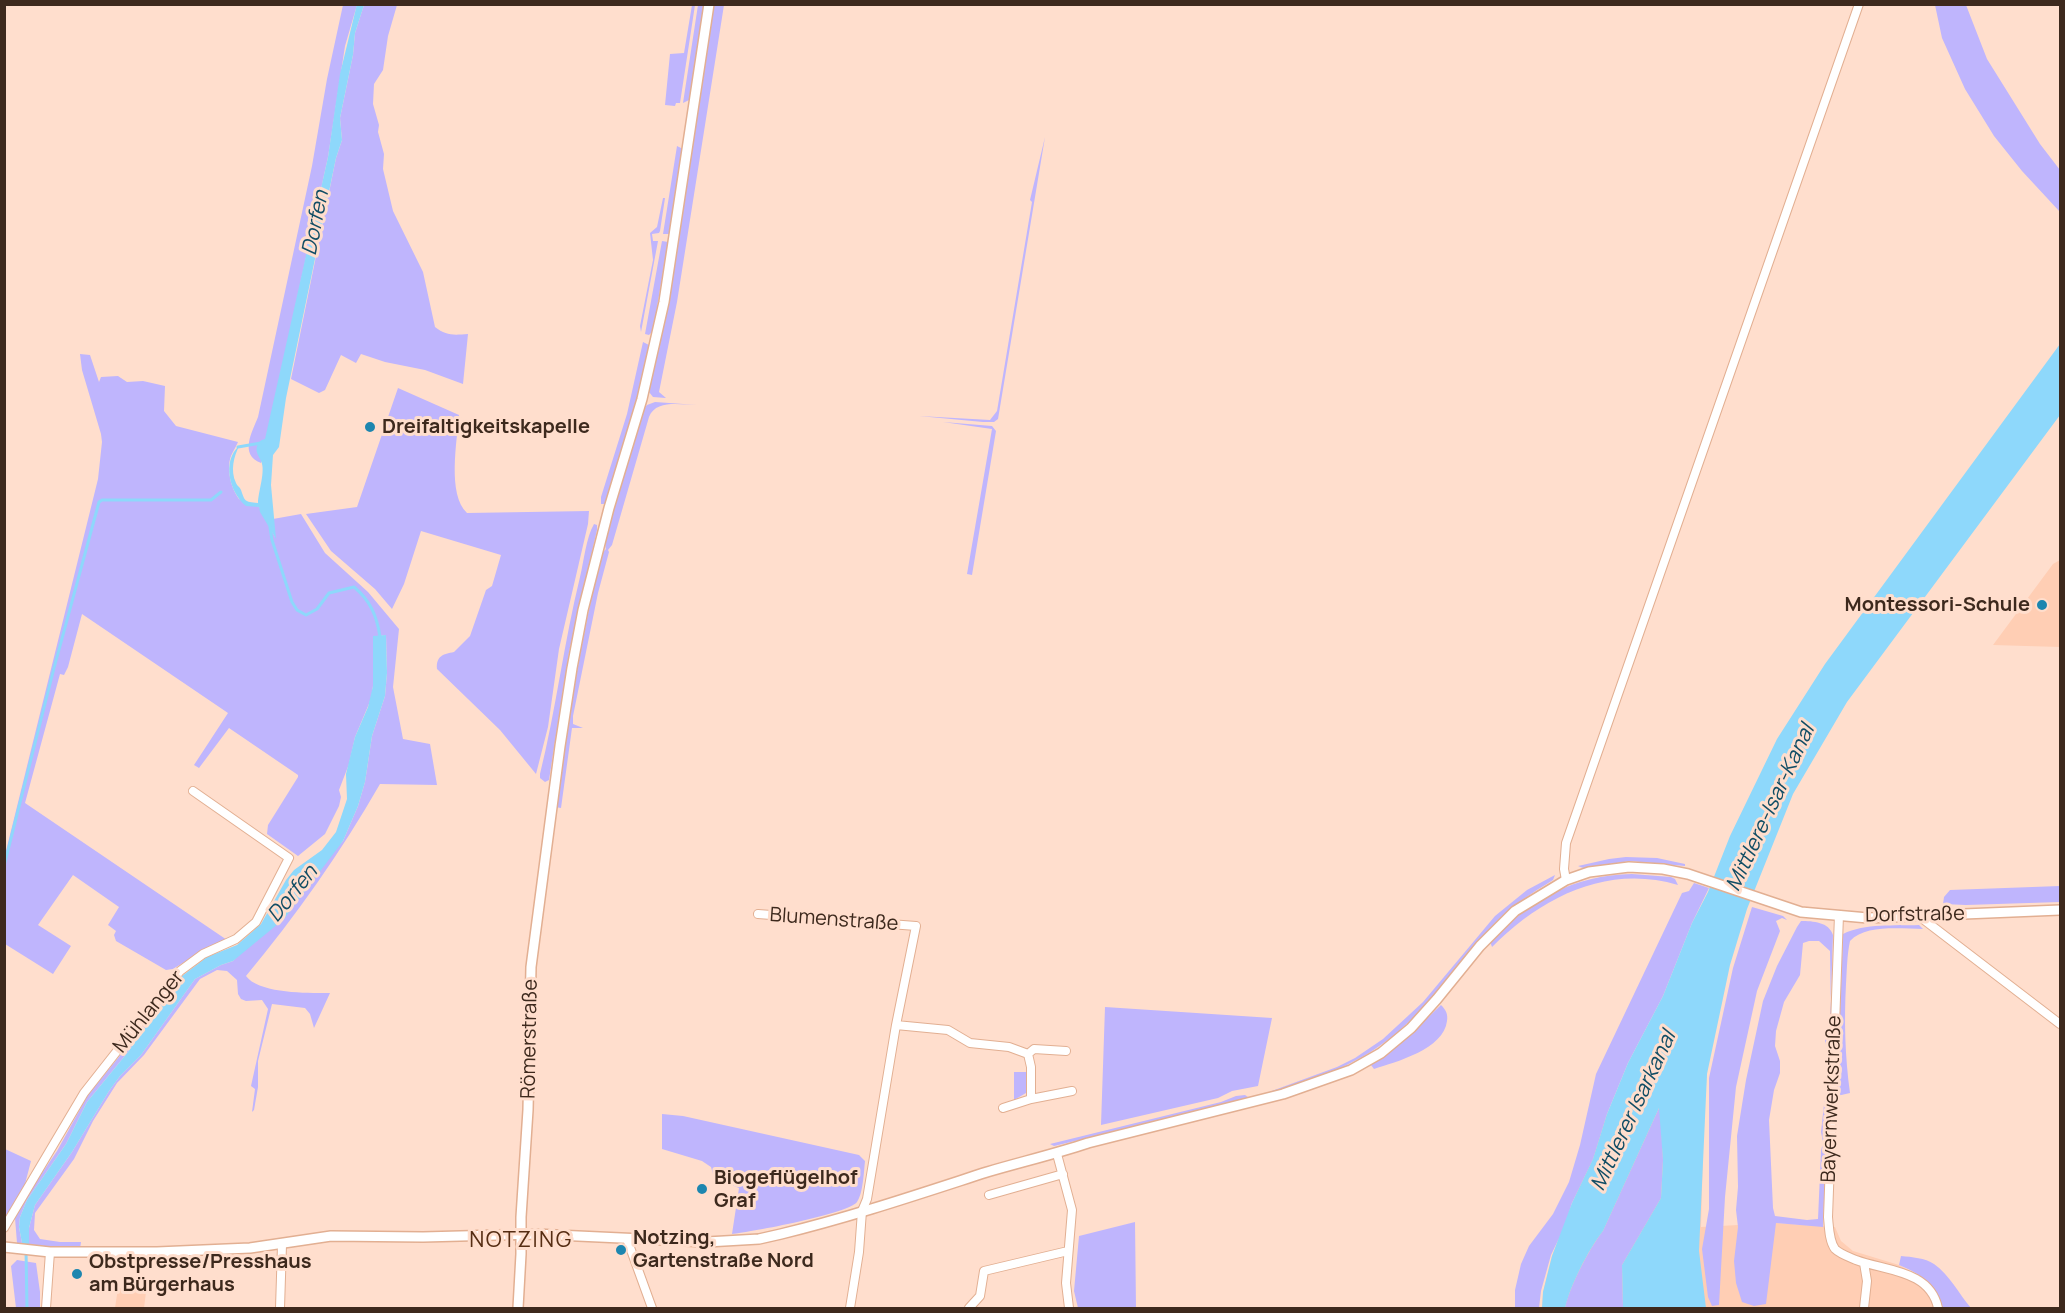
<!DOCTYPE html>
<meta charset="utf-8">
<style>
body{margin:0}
#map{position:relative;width:2065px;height:1313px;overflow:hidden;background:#ffdecd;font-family:Manrope,sans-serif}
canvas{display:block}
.frame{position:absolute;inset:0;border:6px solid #3d291d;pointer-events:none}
</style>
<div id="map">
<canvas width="2065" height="1313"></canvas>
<div class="frame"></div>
</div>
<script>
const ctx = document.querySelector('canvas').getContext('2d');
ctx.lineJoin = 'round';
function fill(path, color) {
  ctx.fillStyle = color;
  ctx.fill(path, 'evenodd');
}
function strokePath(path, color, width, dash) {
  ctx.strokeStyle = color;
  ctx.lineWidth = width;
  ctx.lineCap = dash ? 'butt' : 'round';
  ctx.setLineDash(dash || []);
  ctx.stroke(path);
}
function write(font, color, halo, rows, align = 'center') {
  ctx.font = font + ' Manrope,sans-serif';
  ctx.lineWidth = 6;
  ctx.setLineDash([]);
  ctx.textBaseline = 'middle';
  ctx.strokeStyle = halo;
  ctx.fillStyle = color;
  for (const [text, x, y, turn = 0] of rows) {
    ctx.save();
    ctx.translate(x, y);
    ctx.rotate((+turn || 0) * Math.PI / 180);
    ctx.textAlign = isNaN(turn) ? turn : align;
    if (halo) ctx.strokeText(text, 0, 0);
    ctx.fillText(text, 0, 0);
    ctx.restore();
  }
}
const built = new Path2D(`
 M 2060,560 L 2060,647 L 1993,645 L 2053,564 Z
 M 1707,1074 L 1704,1111 L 1701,1227 L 1776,1223 L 1835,1227 L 1841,1241 L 1853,1251 L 1899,1265 L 1926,1279 L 1937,1293 L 1943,1308 L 1542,1308 L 1543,1292 L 1552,1256 L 1607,1114 Z
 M 118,1288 L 146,1292 L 144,1308 L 115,1308 Z`);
const green = new Path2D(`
 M 343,5 L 357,5 L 345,46 L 328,157 L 261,463 C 239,455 252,432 258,417 L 312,166 L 327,79 Z
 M 364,5 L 397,5 L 388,36 L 383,70 L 374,84 L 373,104 L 379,125 L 378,132 L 384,154 L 383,169 L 393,211 L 423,272 L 435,327 C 446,336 454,335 468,334 L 463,384 L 425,370 L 385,362 L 361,354 L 356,363 L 341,355 L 325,390 L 319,393 L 291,379 L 336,158 L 342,140 L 340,118 L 353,55 L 355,33 Z
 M 692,5 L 695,5 L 680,103 L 676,103 L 675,106 L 665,105 L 670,54 L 684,53 Z
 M 698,5 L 704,5 L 691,99 L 683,103 Z
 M 714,5 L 724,5 L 677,302 L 659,392 L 666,398 L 653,397 L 649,392 L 671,290 Z
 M 1935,5 L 1966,5 L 1987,59 L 2040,144 L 2060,170 L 2060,212 L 2022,171 L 1994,136 L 1965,89 L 1942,38 Z
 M 1045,137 L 998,419 L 994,422 L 983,422 L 919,416 L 990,420 L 997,411 L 1032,202 L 1030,200 Z
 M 677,146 L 683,149 L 671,234 L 663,234 Z
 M 663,198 L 665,198 L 660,231 L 659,233 L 652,234 L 653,241 L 658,241 L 641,332 L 640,326 L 653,260 L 650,233 L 657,227 Z
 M 662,241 L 668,242 L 653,331 L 649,335 L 645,334 Z
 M 643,342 L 649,345 L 649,349 L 635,405 L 605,504 L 601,504 L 601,497 L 627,414 Z
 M 80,354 L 90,355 L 99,382 L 101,377 L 118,376 L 127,382 L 143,381 L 165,386 L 164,411 L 176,426 L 238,442 C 236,447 233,451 231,456 C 226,469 231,488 239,499 L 259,507 L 275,537 L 273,519 L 301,514 L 325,553 L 368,592 L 399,629 L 393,687 L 403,739 L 430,744 L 437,785 L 380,784 C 341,852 296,916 246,976 C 259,994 309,993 330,993 L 314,1028 L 310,1014 L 305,1008 L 272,1004 L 258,1061 L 258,1087 L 254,1110 L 252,1112 L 255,1089 L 251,1086 L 268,1009 L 262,1000 L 246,1001 L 241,999 L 238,994 L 237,980 L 227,971 L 217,970 L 200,979 L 144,1055 L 117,1083 L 93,1121 L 74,1159 L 35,1213 L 34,1230 L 40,1239 L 60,1242 L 81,1242 L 80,1249 L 37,1247 L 37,1245 L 29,1245 L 29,1228 L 35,1205 L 72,1152 L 109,1091 L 120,1076 L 141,1055 L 195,979 L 221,965 L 233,961 L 343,841 L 358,806 L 365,782 L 372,736 L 385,696 L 387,673 L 386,635 L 373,637 L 373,686 L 371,699 L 355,737 L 349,764 L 339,790 L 341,797 L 339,806 L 325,834 L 298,856 L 267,834 L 268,825 L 298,777 L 298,775 L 229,728 L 199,768 L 194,765 L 228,713 L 82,614 L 68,667 L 64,675 L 60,674 L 25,803 L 227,940 L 199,953 L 173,969 L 166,970 L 116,941 L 114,935 L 116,931 L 108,925 L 119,907 L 73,875 L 38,925 L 71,946 L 53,974 L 5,944 L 5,855 L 98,479 L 102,442 L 101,434 L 82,370 Z
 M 398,388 L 459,415 C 457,442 447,494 467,513 L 589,511 L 588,524 L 559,649 L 548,727 L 536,774 L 500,730 L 437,669 C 436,656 443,654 454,652 L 470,636 L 486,590 L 492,586 L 501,555 L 421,531 L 404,584 L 392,609 L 375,589 L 331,551 L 306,514 L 357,507 Z
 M 655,402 L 697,405 C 681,405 656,399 649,417 L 612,545 L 608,550 L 609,552 L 598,593 L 573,716 L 573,724 L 583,728 L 572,728 L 561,808 L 555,807 C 568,722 581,637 602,553 L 606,549 C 602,539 638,428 644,409 L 647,405 Z
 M 943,422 L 992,426 L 996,431 L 972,575 L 967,574 L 992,429 Z
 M 594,524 L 597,525 L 597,530 L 569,652 L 549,780 L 545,782 L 540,778 L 540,774 C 556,709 564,642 580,577 C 584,560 586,538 594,524 Z
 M 1626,857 L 1657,858 L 1685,864 L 1685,866 L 1630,861 L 1583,868 L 1578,866 L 1609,859 Z
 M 1632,874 L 1671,877 L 1675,879 L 1678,885 C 1607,864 1542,897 1492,947 L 1490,941 C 1531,900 1573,875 1632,874 Z
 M 1555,875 L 1553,880 C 1532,893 1511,906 1494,924 C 1461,958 1436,999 1400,1030 C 1361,1064 1321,1077 1273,1092 L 1269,1092 L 1337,1067 L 1355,1058 L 1383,1039 L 1423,1002 L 1495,916 L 1527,890 Z
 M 1694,883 L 1709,888 L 1692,923 L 1663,996 L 1628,1063 L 1607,1114 L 1593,1159 L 1572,1203 L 1564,1228 L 1551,1255 L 1541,1291 L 1539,1308 L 1515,1308 L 1515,1290 L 1521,1264 L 1529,1246 L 1553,1214 L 1569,1182 L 1580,1145 L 1596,1074 L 1682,893 L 1689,891 Z
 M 2060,886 L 2060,902 L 1966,905 L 1943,904 L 1944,897 L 1950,890 Z
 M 1752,907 L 1783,916 L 1787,920 L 1782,918 L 1776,921 L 1780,931 L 1757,991 L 1736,1087 L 1725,1197 L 1719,1305 L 1712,1306 L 1708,1297 L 1702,1249 L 1709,1209 L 1709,1078 L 1733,968 Z
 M 1801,921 C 1813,921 1829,922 1833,935 L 1823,1227 L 1776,1223 L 1766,1304 L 1754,1306 L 1742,1302 L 1736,1283 L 1734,1261 L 1738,1227 L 1736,1210 L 1738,1187 L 1737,1136 L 1746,1080 L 1763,1001 L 1777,966 L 1797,927 ZM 1809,941 L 1819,941 L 1830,951 L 1831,1012 L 1830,1025 L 1825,1041 L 1829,1056 L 1828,1068 L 1821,1132 L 1823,1142 L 1821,1151 L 1818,1219 L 1807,1220 L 1775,1216 L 1773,1208 L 1769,1120 L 1774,1090 L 1780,1073 L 1780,1061 L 1775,1046 L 1776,1031 L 1784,1002 L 1800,975 L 1803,943 Z
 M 1919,925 L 1923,929 C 1901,929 1866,924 1850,941 C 1847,955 1847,969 1846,984 C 1844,1021 1845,1056 1850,1093 L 1837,1096 L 1843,934 C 1865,923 1895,926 1919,925 Z
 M 163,998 L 164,1000 L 128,1052 L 87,1102 L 66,1144 L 27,1200 L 20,1217 L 19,1227 L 22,1243 L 17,1243 L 15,1218 L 23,1201 L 57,1151 L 88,1095 L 131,1042 Z
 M 1441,1005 C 1446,1010 1448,1014 1447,1021 C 1444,1049 1396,1062 1374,1069 L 1371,1065 L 1401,1043 Z
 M 1105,1007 L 1272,1018 L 1258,1086 L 1232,1091 L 1218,1098 L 1101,1125 Z
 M 1014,1072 L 1027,1072 L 1026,1093 L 1014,1100 Z
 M 1245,1095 L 1248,1097 L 1246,1100 L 1054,1146 L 1050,1144 L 1221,1102 L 1236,1096 Z
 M 1660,1106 L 1663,1160 L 1661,1198 L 1622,1265 L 1623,1308 L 1565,1308 C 1570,1286 1589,1249 1603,1231 Z
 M 662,1114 L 683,1116 L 859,1155 L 865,1161 C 864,1171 863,1194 857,1202 C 848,1214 751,1232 732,1234 L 739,1188 L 714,1178 L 711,1167 L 702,1161 L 662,1149 Z
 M 5,1149 L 31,1161 L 25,1184 L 5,1220 Z
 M 1135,1222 L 1136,1308 L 1078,1308 L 1074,1291 L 1079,1236 Z
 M 1901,1256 C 1912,1257 1925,1258 1934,1264 C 1949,1274 1959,1294 1971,1308 L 1943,1308 C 1936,1285 1921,1274 1899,1265 Z
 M 17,1260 L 36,1263 L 40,1292 L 40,1308 L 16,1308 L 11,1266 Z`);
const water = new Path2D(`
 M 357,4 L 364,5 L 355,33 L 353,55 L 340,118 L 342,140 L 336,158 L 286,398 L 279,447 L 273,455 L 271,485 L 276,539 L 260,512 L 259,507 L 246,506 C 229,492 222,461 239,446 C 234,457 230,470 236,483 C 237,486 240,487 241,490 C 245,501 244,502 258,503 C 258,492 266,471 261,461 C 259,456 254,451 258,444 C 260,440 262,440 265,439 L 328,157 L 340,74 Z
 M 2060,344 L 2060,415 L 1847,702 L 1793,794 L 1747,909 L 1730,965 L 1707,1074 L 1699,1251 L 1706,1308 L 1623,1308 L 1622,1265 L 1661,1198 L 1663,1160 L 1659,1108 L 1603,1231 C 1588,1250 1570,1286 1565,1308 L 1542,1308 L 1543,1292 L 1552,1256 L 1572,1203 L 1593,1159 L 1607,1114 L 1628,1063 L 1663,996 L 1692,923 L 1708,892 L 1730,836 L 1777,739 L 1825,664 Z
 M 386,635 L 387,673 L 385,696 L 372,736 L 365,782 L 358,806 L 343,841 L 284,919 L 233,961 L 221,965 L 195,979 L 141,1055 L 120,1076 L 109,1091 L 72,1152 L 35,1205 L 29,1228 L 29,1245 L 22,1243 L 19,1227 L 20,1217 L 27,1200 L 66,1144 L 87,1102 L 128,1052 L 182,976 L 207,957 L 237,945 L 261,924 L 286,880 L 294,870 L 322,850 L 336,832 L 347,799 L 346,774 L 355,737 L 368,707 L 373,686 L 373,636 Z`);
const stream = new Path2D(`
 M 238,447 L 261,443
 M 270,527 L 272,540 L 292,602 L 297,610 L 306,615 L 317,609 L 329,593 L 354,587 C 370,600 377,616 380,637
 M 4,866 L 54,668 L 99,502 L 102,500 L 211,500 L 221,492
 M 26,1250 L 27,1308`);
const minor = new Path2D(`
 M 1566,880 L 1564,869 L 1566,843 L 1859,4
 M 758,914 L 916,926 L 896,1025 L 867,1199 L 862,1211 L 859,1252 L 850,1308
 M 1839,915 L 1828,1217 C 1829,1227 1829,1241 1835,1249 C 1840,1254 1849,1257 1856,1260 C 1886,1271 1930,1270 1938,1308
 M 1919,916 L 2060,1024
 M 896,1025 L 948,1030 L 970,1043 L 1009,1047 L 1028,1054 L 1031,1067 L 1031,1099 L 1003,1108
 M 1028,1054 L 1034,1049 L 1066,1051
 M 1031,1099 L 1072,1091
 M 1057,1154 L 1072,1210 L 1066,1283 L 1069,1308
 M 989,1195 L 1063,1174
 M 4,1228 L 84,1093 L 180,971 L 203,954 L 236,939 L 256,922 L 289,858 L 193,791
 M 627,1239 L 652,1308
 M 1864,1263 L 1867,1281 L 1864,1308
 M 46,1308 L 50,1252
 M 280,1308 L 282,1245
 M 969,1308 L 980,1296 L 984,1271 L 1068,1251`);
const tertiary = new Path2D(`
 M 4,1247 L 50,1252 L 157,1252 L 250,1248 L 331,1236 L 423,1237 L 535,1234 L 707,1242 L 759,1239 L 781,1234 C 851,1217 919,1194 987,1172 C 1021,1162 1055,1154 1088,1143 L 1283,1094 L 1351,1070 L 1381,1053 L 1411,1028 L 1437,999 L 1480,946 L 1515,911 L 1566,880 L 1589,872 L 1629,867 L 1663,869 L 1688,874 L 1801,912 L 1868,918 L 2060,910
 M 518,1308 L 521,1254 L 521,1217 L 528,1110 L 531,967 L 560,746 L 572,668 L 583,610 L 609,508 L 642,399 L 664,302 L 709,4`);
const markers = [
 [370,427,6,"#1d86af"],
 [2042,605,6,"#1d86af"],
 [702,1189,6,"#1d86af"],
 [621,1250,6,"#1d86af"],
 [77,1274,6,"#1d86af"]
];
const poiNames = [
 ["Dreifaltigkeitskapelle",382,427],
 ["Montessori-Schule",2030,605,"right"],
 ["Biogeflügelhof",714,1178],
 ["Graf",714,1201],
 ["Notzing,",633,1238],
 ["Gartenstraße Nord",633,1261],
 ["Obstpresse/Presshaus",89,1262],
 ["am Bürgerhaus",89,1285]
];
const streetNames = [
 ["Dorfstraße",1915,915,-1],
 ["Blumenstraße",834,920,4],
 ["Mühlanger",149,1012,-51],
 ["Römerstraße",530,1039,-89],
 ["Bayernwerkstraße",1832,1099,-88]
];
const waterNames = [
 ["Dorfen",316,223,-79],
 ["Mittlere-Isar-Kanal",1771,808,-65],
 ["Dorfen",293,894,-51],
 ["Mittlerer Isarkanal",1634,1111,-65]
];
const quarterNames = [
 ["NOTZING",521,1241]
];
fill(built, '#ffceb4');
fill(green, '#bfb5fd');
fill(water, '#8ed8fb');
strokePath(stream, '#8ed8fb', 3);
strokePath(minor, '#e2af92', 10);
strokePath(tertiary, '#e2af92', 12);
strokePath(minor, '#fff', 8);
strokePath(tertiary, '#fff', 9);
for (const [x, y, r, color] of markers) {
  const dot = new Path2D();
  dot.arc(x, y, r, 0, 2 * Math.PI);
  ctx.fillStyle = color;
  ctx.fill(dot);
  strokePath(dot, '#ffdecd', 2);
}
write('bold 20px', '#3d291d', '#ffdecd', poiNames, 'left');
write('20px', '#3d291d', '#ffdecd', streetNames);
write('italic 21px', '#114d65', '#ffdecd', waterNames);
ctx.letterSpacing = '1.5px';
write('22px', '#562d13', '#ffdecd', quarterNames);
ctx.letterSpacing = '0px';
</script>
